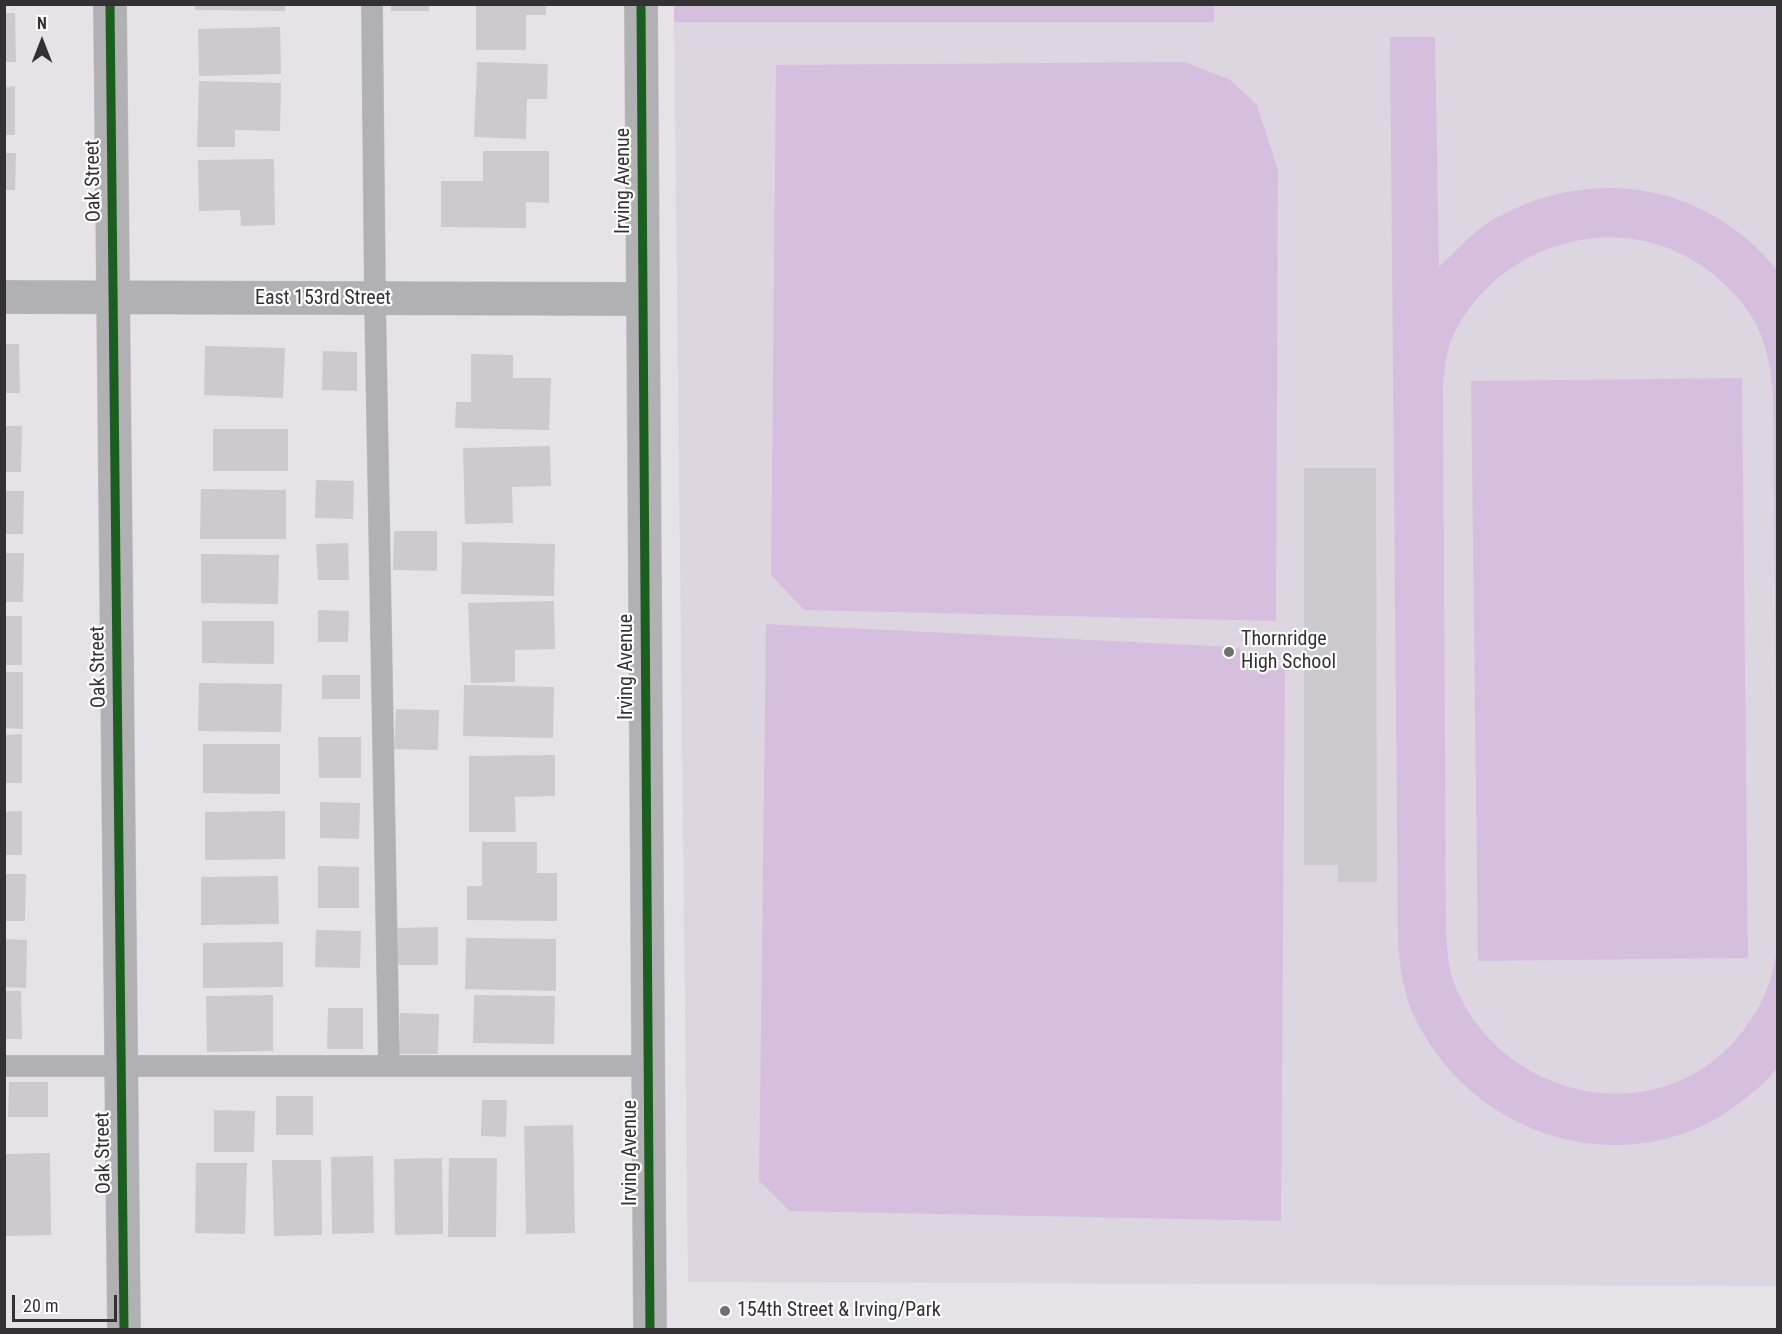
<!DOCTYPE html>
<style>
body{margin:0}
#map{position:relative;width:1782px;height:1334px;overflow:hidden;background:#e6e3e8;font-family:"Roboto Condensed",sans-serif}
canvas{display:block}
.frame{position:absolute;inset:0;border:6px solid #333134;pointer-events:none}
.north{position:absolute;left:12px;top:12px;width:60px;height:60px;-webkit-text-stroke:4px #fff;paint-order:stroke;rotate:0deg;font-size:16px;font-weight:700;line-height:24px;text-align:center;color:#333134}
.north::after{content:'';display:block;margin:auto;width:21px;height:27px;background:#333134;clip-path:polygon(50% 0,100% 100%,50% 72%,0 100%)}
.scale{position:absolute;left:12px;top:1295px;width:105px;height:27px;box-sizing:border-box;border:3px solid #333134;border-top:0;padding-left:8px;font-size:18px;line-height:21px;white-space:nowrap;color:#333134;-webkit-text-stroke:4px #fff;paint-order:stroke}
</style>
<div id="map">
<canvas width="1782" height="1334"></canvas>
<div class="frame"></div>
<div class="north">N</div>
<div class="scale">20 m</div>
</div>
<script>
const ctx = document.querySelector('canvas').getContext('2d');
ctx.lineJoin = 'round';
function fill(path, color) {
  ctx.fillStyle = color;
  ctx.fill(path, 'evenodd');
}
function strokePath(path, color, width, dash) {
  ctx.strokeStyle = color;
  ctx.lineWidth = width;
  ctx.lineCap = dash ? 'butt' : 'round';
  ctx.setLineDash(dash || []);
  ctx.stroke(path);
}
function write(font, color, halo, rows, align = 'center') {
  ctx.font = font + ' "Roboto Condensed",sans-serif';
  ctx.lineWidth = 4.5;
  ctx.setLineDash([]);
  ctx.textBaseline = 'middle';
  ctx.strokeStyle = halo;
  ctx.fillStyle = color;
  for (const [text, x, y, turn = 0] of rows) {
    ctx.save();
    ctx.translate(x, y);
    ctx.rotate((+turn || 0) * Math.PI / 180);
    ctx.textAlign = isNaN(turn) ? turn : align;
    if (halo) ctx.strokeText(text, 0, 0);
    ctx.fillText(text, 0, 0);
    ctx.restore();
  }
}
const built = new Path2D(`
 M 1214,4 L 1777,5 L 1777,1286 L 688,1282 L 674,22 L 1213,22 Z`);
const green = new Path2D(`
 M 1214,5 L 1214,22 L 674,22 L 674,4 Z
 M 1390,37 L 1435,37 L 1439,267 C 1457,250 1473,231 1494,219 C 1592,164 1707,183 1777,270 L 1777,817 L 1773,395 C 1771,370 1767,346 1756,324 C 1746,305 1731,289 1715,276 C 1630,204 1500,238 1453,336 C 1446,351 1445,369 1443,385 L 1446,925 C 1447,943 1447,963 1453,980 C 1498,1101 1661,1137 1743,1031 C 1763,1005 1775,976 1777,944 L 1777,1068 C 1767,1081 1754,1092 1741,1102 C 1634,1185 1479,1142 1418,1024 C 1404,999 1400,969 1398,941 Z
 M 1184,62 L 1229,79 L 1257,105 L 1278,170 L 1276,621 L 804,610 L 771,575 L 776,65 Z
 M 1742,378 L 1748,958 L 1478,961 L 1471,381 Z
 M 766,624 L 1233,647 L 1285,668 L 1281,1221 L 790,1211 L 759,1181 Z`);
const building = new Path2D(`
 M 195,4 L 285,4 L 285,11 L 195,10 Z
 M 391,4 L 429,4 L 429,11 L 391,11 Z
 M 476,4 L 546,4 L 546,15 L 526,15 L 526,50 L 476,50 Z
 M 4,13 L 15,13 L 16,62 L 4,62 Z
 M 280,27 L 281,74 L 199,76 L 198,29 Z
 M 477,62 L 548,64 L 547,99 L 527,99 L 526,139 L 474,137 Z
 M 199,81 L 281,83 L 280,131 L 235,130 L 235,147 L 197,147 Z
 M 15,86 L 15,135 L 4,135 L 4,87 Z
 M 483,151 L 549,151 L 549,203 L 526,202 L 526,228 L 441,227 L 441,181 L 483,181 Z
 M 4,153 L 16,153 L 15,190 L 4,190 Z
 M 274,159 L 275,225 L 241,226 L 240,210 L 199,211 L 198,160 Z
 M 4,344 L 19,344 L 20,393 L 4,393 Z
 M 205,346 L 285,348 L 283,398 L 204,395 Z
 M 323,351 L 357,352 L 357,391 L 322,390 Z
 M 471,354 L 513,355 L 513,378 L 551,378 L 549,430 L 455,428 L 456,402 L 471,402 Z
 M 4,426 L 22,426 L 21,472 L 4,472 Z
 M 213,429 L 288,429 L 288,471 L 213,471 Z
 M 550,446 L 551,486 L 512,487 L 513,523 L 465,524 L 463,448 Z
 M 1304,468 L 1376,468 L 1377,882 L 1338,882 L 1338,865 L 1304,865 Z
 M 316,480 L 354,481 L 353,519 L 315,518 Z
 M 201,489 L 286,490 L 286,539 L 200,539 Z
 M 5,491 L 24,491 L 23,534 L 5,534 Z
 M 394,531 L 437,531 L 437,571 L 393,570 Z
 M 462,542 L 555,544 L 554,596 L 461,594 Z
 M 348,543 L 349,580 L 318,580 L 316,544 Z
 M 4,553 L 24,553 L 23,602 L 4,602 Z
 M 201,554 L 279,555 L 278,604 L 201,603 Z
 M 554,601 L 555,649 L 515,650 L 515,682 L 471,683 L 468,603 Z
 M 318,610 L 349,611 L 348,642 L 318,642 Z
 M 4,616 L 22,616 L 22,665 L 4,665 Z
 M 202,621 L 274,621 L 274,664 L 202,663 Z
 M 4,672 L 23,672 L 23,729 L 4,728 Z
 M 322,675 L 360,675 L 360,699 L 322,699 Z
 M 199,683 L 282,684 L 281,732 L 198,731 Z
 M 464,685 L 554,687 L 553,738 L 463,736 Z
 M 396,709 L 439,710 L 438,750 L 394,749 Z
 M 22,734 L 22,783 L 4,783 L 4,735 Z
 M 318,737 L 361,737 L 361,778 L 319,778 Z
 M 203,744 L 280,744 L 280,794 L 203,793 Z
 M 555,755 L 555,796 L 515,797 L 516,832 L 469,832 L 469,756 Z
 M 320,802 L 360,803 L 359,839 L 320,838 Z
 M 22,811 L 22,855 L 5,855 L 5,812 Z
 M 285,811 L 285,859 L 205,860 L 205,812 Z
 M 482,842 L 537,842 L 537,873 L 557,873 L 557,921 L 467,920 L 467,886 L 482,886 Z
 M 318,866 L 359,867 L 359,908 L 318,908 Z
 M 4,874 L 26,874 L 25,921 L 4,921 Z
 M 278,876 L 279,924 L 201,925 L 201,877 Z
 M 438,927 L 438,965 L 397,965 L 396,928 Z
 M 316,930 L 361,931 L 360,968 L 315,967 Z
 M 466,938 L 556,939 L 556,991 L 465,989 Z
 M 4,939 L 27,940 L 26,988 L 4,987 Z
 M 283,942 L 283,987 L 203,988 L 203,943 Z
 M 4,991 L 21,991 L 22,1039 L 4,1039 Z
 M 273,995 L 273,1051 L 207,1052 L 206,996 Z
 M 474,995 L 555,996 L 554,1044 L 473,1043 Z
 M 328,1008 L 363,1008 L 363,1049 L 327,1049 Z
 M 400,1013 L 439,1014 L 438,1054 L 399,1054 Z
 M 9,1082 L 48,1082 L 48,1117 L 8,1117 Z
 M 276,1096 L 313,1096 L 313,1135 L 276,1135 Z
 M 482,1100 L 507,1100 L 506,1137 L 481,1136 Z
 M 214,1110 L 255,1111 L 254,1152 L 214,1152 Z
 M 573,1125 L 575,1233 L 526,1234 L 524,1126 Z
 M 50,1153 L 51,1235 L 5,1236 L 5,1154 Z
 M 373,1156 L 374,1233 L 332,1234 L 331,1157 Z
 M 442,1158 L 443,1234 L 395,1235 L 394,1159 Z
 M 449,1158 L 497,1158 L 496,1237 L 448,1237 Z
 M 272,1160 L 321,1160 L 322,1235 L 274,1236 Z
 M 196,1163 L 247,1163 L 245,1234 L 195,1233 Z`);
const lane = new Path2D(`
 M 372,4 L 375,300 L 389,1066
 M 4,1066 L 648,1066`);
const street = new Path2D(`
 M 110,4 L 124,1330
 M 641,4 L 650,1330
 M 4,297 L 642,299`);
const cycleway = new Path2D(`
 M 110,4 L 124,1330
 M 641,4 L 650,1330`);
const markers = [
 [1229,652,6,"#726f73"],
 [725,1311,6,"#726f73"]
];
const streetNames = [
 ["Oak Street",94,181,-91],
 ["Irving Avenue",624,181,-90],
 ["East 153rd Street",323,299],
 ["Oak Street",99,667,-91],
 ["Irving Avenue",627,667,-90],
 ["Oak Street",104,1153,-91],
 ["Irving Avenue",631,1153,-90]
];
const poiNames = [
 ["Thornridge",1241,640],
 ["High School",1241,663],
 ["154th Street & Irving/Park",737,1311]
];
fill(built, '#ddd6e0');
fill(green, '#d6bfde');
fill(building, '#cccace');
strokePath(lane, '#c2c0c3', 22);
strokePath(street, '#c2c0c3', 34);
strokePath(lane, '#b1b0b2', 21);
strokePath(street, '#b1b0b2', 33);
strokePath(cycleway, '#1b5e20', 9);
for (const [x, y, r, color] of markers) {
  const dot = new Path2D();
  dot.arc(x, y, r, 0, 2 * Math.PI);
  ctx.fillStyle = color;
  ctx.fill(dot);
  strokePath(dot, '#fff', 2);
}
write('20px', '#333134', '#fff', streetNames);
write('20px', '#333134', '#fff', poiNames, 'left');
</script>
